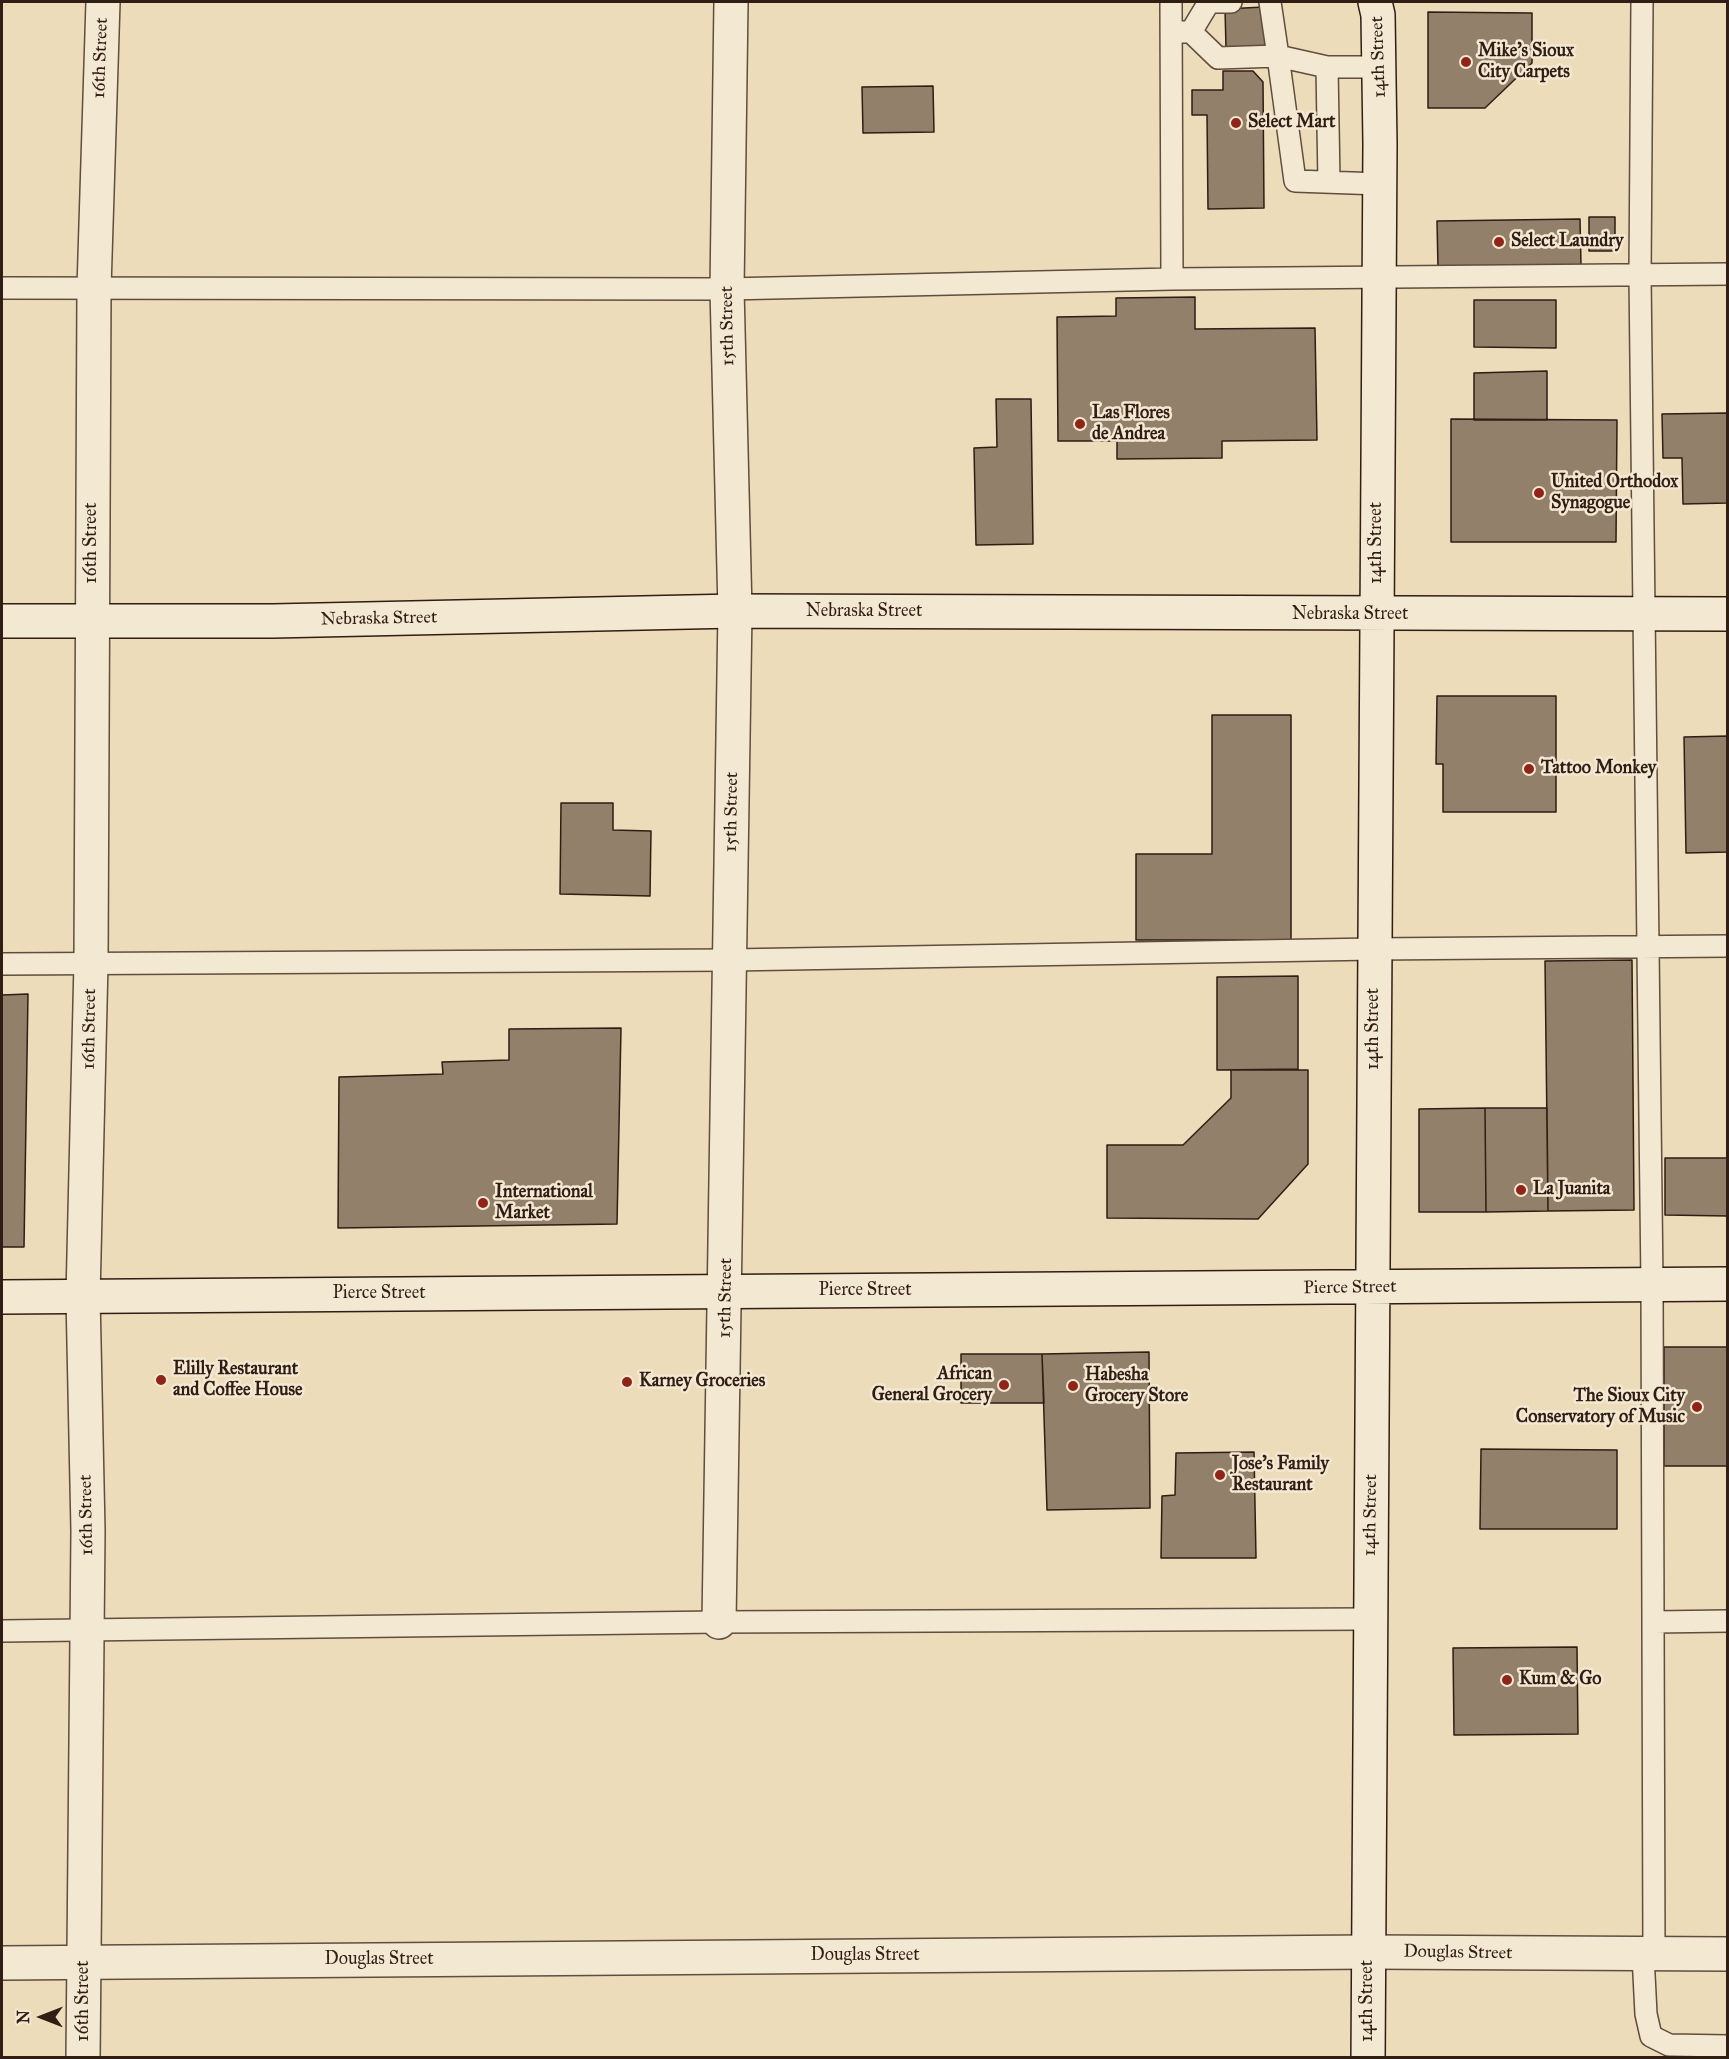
<!DOCTYPE html>
<style>
body{margin:0}
#map{position:relative;width:1729px;height:2059px;overflow:hidden;background:#eddcba;font-family:"IM FELL Great Primer",serif}
canvas{display:block}
.frame{position:absolute;inset:0;border:3px solid #301d14;pointer-events:none}
.north{position:absolute;left:12px;top:1987px;width:60px;height:60px;-webkit-text-stroke:4px #f3e8d2;paint-order:stroke;rotate:270deg;font-size:16px;font-weight:700;line-height:24px;text-align:center;color:#301d14}
.north::after{content:'';display:block;margin:auto;width:21px;height:27px;background:#301d14;clip-path:polygon(50% 0,100% 100%,50% 72%,0 100%)}
</style>
<div id="map">
<canvas width="1729" height="2059"></canvas>
<div class="frame"></div>
<div class="north">N</div>
</div>
<script>
const ctx = document.querySelector('canvas').getContext('2d');
ctx.lineJoin = 'round';
function fill(path, color) {
  ctx.fillStyle = color;
  ctx.fill(path, 'evenodd');
}
function strokePath(path, color, width, dash) {
  ctx.strokeStyle = color;
  ctx.lineWidth = width;
  ctx.lineCap = dash ? 'butt' : 'round';
  ctx.setLineDash(dash || []);
  ctx.stroke(path);
}
function write(font, color, halo, rows, align = 'center') {
  ctx.font = font + ' "IM FELL Great Primer",serif';
  ctx.lineWidth = 5;
  ctx.setLineDash([]);
  ctx.textBaseline = 'middle';
  ctx.strokeStyle = halo;
  ctx.fillStyle = color;
  for (const [text, x, y, turn = 0] of rows) {
    ctx.save();
    ctx.translate(x, y);
    ctx.rotate((+turn || 0) * Math.PI / 180);
    ctx.textAlign = isNaN(turn) ? turn : align;
    if (halo) ctx.strokeText(text, 0, 0);
    ctx.fillText(text, 0, 0);
    ctx.restore();
  }
}
const building = new Path2D(`
 M 1264,7 L 1266,47 L 1226,48 L 1225,9 Z
 M 1428,12 L 1532,13 L 1532,63 L 1485,108 L 1428,108 Z
 M 1223,71 L 1253,71 L 1263,82 L 1264,208 L 1208,209 L 1207,115 L 1192,115 L 1192,90 L 1223,90 Z
 M 933,86 L 934,132 L 863,133 L 862,87 Z
 M 1589,217 L 1615,217 L 1615,251 L 1589,251 Z
 M 1580,219 L 1581,265 L 1438,268 L 1437,221 Z
 M 1195,297 L 1195,329 L 1315,328 L 1317,440 L 1222,441 L 1222,458 L 1117,459 L 1117,441 L 1058,441 L 1057,317 L 1116,316 L 1116,298 Z
 M 1474,300 L 1556,300 L 1556,348 L 1474,347 Z
 M 1547,371 L 1547,420 L 1474,420 L 1474,373 Z
 M 996,399 L 1031,399 L 1033,544 L 976,545 L 974,448 L 997,447 Z
 M 1728,413 L 1728,503 L 1683,504 L 1682,458 L 1663,458 L 1662,414 Z
 M 1451,419 L 1617,420 L 1616,542 L 1451,542 Z
 M 1437,696 L 1556,696 L 1556,812 L 1443,812 L 1443,764 L 1436,764 Z
 M 1212,715 L 1291,715 L 1291,940 L 1136,940 L 1136,854 L 1212,854 Z
 M 1728,736 L 1728,852 L 1686,853 L 1684,737 Z
 M 561,803 L 613,803 L 613,830 L 651,831 L 650,896 L 560,894 Z
 M 1632,960 L 1634,1210 L 1548,1211 L 1545,961 Z
 M 1298,976 L 1298,1069 L 1217,1070 L 1217,977 Z
 M 28,994 L 24,1247 L 2,1247 L 2,995 Z
 M 621,1028 L 617,1224 L 338,1228 L 339,1077 L 443,1074 L 442,1062 L 509,1060 L 509,1029 Z
 M 1231,1070 L 1308,1070 L 1308,1164 L 1258,1219 L 1107,1218 L 1107,1145 L 1183,1145 L 1231,1098 Z
 M 1485,1108 L 1486,1212 L 1419,1212 L 1419,1109 Z
 M 1485,1108 L 1547,1108 L 1548,1211 L 1486,1212 Z
 M 1665,1158 L 1728,1158 L 1728,1216 L 1665,1215 Z
 M 1664,1347 L 1728,1347 L 1728,1466 L 1664,1466 Z
 M 1149,1352 L 1150,1508 L 1047,1510 L 1042,1354 Z
 M 961,1354 L 1042,1354 L 1044,1403 L 961,1403 Z
 M 1481,1449 L 1617,1450 L 1617,1529 L 1480,1529 Z
 M 1254,1452 L 1256,1558 L 1161,1558 L 1162,1496 L 1175,1495 L 1176,1453 Z
 M 1577,1647 L 1578,1734 L 1454,1735 L 1453,1648 Z`);
const lane = new Path2D(`
 M 1171,2 L 1172,279
 M 1642,2 L 1640,276 L 1652,1284 L 1654,1955
 M 1172,32 L 1191,32 L 1218,58 L 1278,56 L 1270,2
 M 1191,32 L 1209,2 L 1231,2
 M 1327,67 L 1329,182
 M 1379,67 L 1327,67 L 1278,56 L 1295,181 L 1380,184
 M 2,288 L 727,289 L 1172,279 L 1728,274
 M 2,964 L 731,960 L 1374,949 L 1728,946
 M 1654,1622 L 1728,1621
 M 2,1631 L 719,1622 L 1369,1619
 M 1643,1955 L 1646,2014 L 1651,2036 L 1669,2045 L 1728,2046`);
const street = new Path2D(`
 M 719,1622 L 735,611 L 727,289 L 731,2
 M 2,1963 L 1369,1952 L 1728,1954
 M 83,2058 L 88,1531 L 83,1296 L 91,963 L 94,288 L 103,2`);
const secondary = new Path2D(`
 M 2,621 L 273,621 L 735,611 L 1728,614
 M 2,1297 L 1728,1284
 M 1368,2058 L 1380,144 L 1378,15 L 1375,2`);
const markers = [
 [1466,62,6,"#8f2418"],
 [1236,123,6,"#8f2418"],
 [1499,242,6,"#8f2418"],
 [1080,424,6,"#8f2418"],
 [1539,493,6,"#8f2418"],
 [1529,769,6,"#8f2418"],
 [1521,1190,6,"#8f2418"],
 [483,1203,6,"#8f2418"],
 [161,1380,6,"#8f2418"],
 [627,1382,6,"#8f2418"],
 [1004,1385,6,"#8f2418"],
 [1073,1386,6,"#8f2418"],
 [1697,1407,6,"#8f2418"],
 [1220,1475,6,"#8f2418"],
 [1507,1680,6,"#8f2418"]
];
const poiNames = [
 ["Mike's Sioux",1478,52],
 ["City Carpets",1478,73],
 ["Select Mart",1248,123],
 ["Select Laundry",1511,242],
 ["Las Flores",1092,414],
 ["de Andrea",1092,435],
 ["United Orthodox",1551,483],
 ["Synagogue",1551,504],
 ["Tattoo Monkey",1541,769],
 ["La Juanita",1533,1190],
 ["International",495,1193],
 ["Market",495,1214],
 ["Elilly Restaurant",173,1370],
 ["and Coffee House",173,1391],
 ["African",992,1375,"right"],
 ["General Grocery",992,1396,"right"],
 ["Habesha",1085,1376],
 ["Grocery Store",1085,1397],
 ["Karney Groceries",639,1382],
 ["The Sioux City",1685,1397,"right"],
 ["Conservatory of Music",1685,1418,"right"],
 ["Jose's Family",1232,1465],
 ["Restaurant",1232,1486],
 ["Kum & Go",1519,1680]
];
const streetNames = [
 ["14th Street",1379,57,-92],
 ["16th Street",101,58,-88],
 ["15th Street",728,326,-91],
 ["16th Street",92,543,-90],
 ["14th Street",1377,543,-90],
 ["Nebraska Street",864,612],
 ["Nebraska Street",1350,615],
 ["Nebraska Street",379,619,-1],
 ["15th Street",732,812,-89],
 ["16th Street",90,1029,-89],
 ["14th Street",1374,1029,-90],
 ["Pierce Street",1350,1288,-1],
 ["Pierce Street",865,1291],
 ["Pierce Street",379,1294],
 ["15th Street",726,1298,-89],
 ["16th Street",87,1515,-91],
 ["14th Street",1371,1515,-89],
 ["Douglas Street",1458,1953,1],
 ["Douglas Street",865,1956],
 ["Douglas Street",379,1960],
 ["16th Street",84,2001,-90],
 ["14th Street",1368,2001,-90]
];
fill(building, '#92806a');
strokePath(building, '#301d14', 1.5);
strokePath(lane, '#5f4d3e', 24);
strokePath(street, '#5f4d3e', 36);
strokePath(secondary, '#301d14', 36);
strokePath(lane, '#f3e8d2', 21);
strokePath(street, '#f3e8d2', 33);
strokePath(secondary, '#f3e8d2', 33);
for (const [x, y, r, color] of markers) {
  const dot = new Path2D();
  dot.arc(x, y, r, 0, 2 * Math.PI);
  ctx.fillStyle = color;
  ctx.fill(dot);
  strokePath(dot, '#f3e8d2', 2);
}
write('bold 18px', '#301d14', '#f3e8d2', poiNames, 'left');
write('18px', '#301d14', '#f3e8d2', streetNames);
</script>
